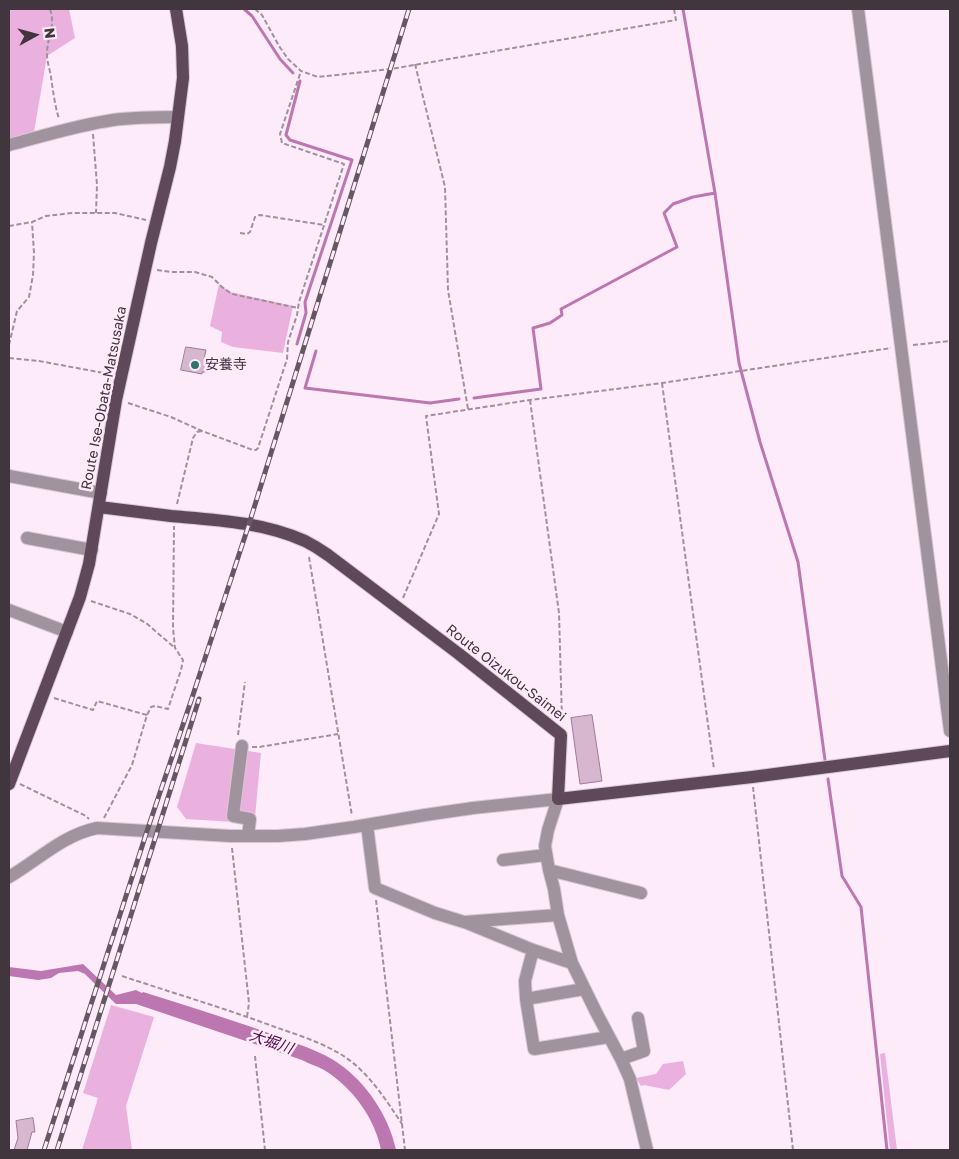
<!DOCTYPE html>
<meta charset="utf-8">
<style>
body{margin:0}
#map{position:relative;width:959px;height:1159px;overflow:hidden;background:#feebfa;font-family:"Golos Text",sans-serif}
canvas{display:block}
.frame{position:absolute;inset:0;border:10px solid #41353e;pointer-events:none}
.north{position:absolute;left:10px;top:10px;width:50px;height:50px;-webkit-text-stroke:4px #feebfa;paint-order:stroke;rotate:83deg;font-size:14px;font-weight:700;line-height:20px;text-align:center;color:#41353e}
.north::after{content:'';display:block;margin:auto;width:18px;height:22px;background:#41353e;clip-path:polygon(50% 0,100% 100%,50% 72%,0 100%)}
</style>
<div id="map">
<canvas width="959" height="1159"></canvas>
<div class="frame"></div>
<div class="north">N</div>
</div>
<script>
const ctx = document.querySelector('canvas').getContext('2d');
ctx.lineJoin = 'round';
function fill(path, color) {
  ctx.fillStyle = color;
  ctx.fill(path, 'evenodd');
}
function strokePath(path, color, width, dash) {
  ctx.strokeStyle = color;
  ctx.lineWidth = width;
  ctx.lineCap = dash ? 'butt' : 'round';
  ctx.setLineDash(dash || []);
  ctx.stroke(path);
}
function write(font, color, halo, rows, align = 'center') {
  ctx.font = font + ' "Golos Text","Noto Sans JP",sans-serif';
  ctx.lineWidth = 5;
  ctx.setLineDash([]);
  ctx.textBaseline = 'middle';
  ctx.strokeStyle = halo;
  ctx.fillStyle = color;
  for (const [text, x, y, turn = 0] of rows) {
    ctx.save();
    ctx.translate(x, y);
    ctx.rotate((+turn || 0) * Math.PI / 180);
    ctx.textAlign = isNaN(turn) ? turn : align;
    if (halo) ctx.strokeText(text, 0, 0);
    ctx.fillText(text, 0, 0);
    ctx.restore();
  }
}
const green = new Path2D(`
 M 9,9 L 69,9 L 75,38 L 47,56 L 33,138 L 9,145 Z
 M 219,284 L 230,292 L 293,306 L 283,353 L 233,347 L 221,342 L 222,332 L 210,326 Z
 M 196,743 L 261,753 L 255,817 L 233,822 L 186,819 L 177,807 Z
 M 111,1005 L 154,1017 L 126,1106 L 132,1150 L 82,1150 L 98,1098 L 83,1093 Z
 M 885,1053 L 897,1150 L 890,1150 L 880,1054 Z
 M 683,1061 L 686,1074 L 669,1090 L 644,1085 L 641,1086 L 636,1078 L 656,1074 L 663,1064 Z`);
const water = new Path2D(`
 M 83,964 L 116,995 L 136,990 L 142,993 L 143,992 C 191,1007 239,1022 285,1039 C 303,1046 322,1052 338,1063 C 366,1082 389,1116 396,1150 L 381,1150 C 375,1118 352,1087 324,1070 C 317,1066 309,1064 302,1060 L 136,1004 L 116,1004 L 94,983 L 85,974 L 78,971 L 59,973 L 51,978 L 38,980 L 9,976 L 9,967 L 41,971 Z`);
const stream = new Path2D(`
 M 244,9 L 252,16 L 280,59 L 293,73
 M 683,9 L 715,193
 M 297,344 L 306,313 L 305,302 L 352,160 L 290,140 L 286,135 L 300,81
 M 316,351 L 305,388 L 430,403 L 459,399
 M 474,398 L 541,389 L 533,328 L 550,323 L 562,315 L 561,309 L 677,247 L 664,213 L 673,204 L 693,197 L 715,193 L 739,363 L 760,442 L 798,562 L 825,760
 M 828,779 L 842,876 L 861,907 L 887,1150`);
const building = new Path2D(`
 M 186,347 L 206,350 L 204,359 L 208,360 L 206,372 L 202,372 L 202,374 L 181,370 Z
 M 592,715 L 602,781 L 580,784 L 571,718 Z
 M 33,1118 L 35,1132 L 32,1132 L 27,1150 L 14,1150 L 18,1138 L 16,1121 Z`);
const path = new Path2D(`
 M 50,9 C 56,27 47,36 47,54 C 47,62 50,70 51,77 C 53,91 55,106 59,119
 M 255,9 L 262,15 L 279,46 L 288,59 L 301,71 L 318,77 L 391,69 L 676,20 L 674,9
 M 415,64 L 445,187 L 448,290 L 468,409
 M 93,134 L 97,185 L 96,213
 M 9,226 L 32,222 L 46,216 L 72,213 L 115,213 L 146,220
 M 240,233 L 247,234 L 250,232 L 255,217 L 260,215 L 324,225
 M 157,270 L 171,272 L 195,272 L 212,277 L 222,287 L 232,294 L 298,308
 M 9,345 L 17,311 L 29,297 L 33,275 L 34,253 L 32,222
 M 913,345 L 950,341
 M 9,358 L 39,361 L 109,374
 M 662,383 L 714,769
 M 530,400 L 559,613 L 562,720
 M 128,403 L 171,417 L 202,431 L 253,450 L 256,450 L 258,448 L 287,359 L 288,342 L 297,315 L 299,302 L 344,164 L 282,143 L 280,134 L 301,71
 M 177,504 L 193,438 L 197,432 L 202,431
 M 309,557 L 352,816
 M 403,598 L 439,514 L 426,416 L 530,400 L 662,383 L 891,348
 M 91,601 L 130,614 L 146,623 L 175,648
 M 54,698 L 93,710 L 97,701 L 147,715
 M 238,735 L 245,682
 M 252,747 L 259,747 L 338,734
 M 20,784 L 86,816 L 89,819
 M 753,787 L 793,1150
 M 104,818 L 132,765 L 147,715 L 151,707 L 155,706 L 168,709 L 181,670 L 183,660 L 175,648 L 173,628 L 174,526
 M 232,848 L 249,1003 L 247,1017
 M 376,900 L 405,1150
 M 122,976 C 173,993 224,1008 275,1027 C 298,1035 324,1043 345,1057 C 369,1073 386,1100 402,1124
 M 255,1056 L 265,1150`);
const minor = new Path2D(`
 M 858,9 L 950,731
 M 9,145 C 43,136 78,125 113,120 C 135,117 157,117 178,117
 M 9,476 L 101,493
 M 27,538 L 92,550
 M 9,610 L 67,632
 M 242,746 L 233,816 L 250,819 L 248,836
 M 367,825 L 375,888 L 435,913 L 464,922 L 558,915
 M 503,860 L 546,855
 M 549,870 L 641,893
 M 9,877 C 38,860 63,835 97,828 L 230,836 L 278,836 L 305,834 L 354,827 L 425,815 L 473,808 L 558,799 L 548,830 L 545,846 L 549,870 L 554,889 L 558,915 L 572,963 L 596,1012 L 621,1059 L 630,1079 L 647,1150
 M 467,923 L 533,950 L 572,963
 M 584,989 L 526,999 L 534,1049 L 609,1037
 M 526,999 L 525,981 L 533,950
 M 621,1059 L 644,1051 L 638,1018`);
const major = new Path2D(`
 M 99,507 C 123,510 147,513 171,516 C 217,520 262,522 305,541 C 313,545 321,550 328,555 L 459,654 L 561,735 L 558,799 L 752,777 L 950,751
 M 9,784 L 80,597 L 89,564 L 116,400 L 151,243 L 170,167 L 175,141 L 183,78 L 182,46 L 176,9`);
const rail = new Path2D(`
 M 44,1150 L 147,831 L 191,701 L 249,524 L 409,9
 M 57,1150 L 199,699`);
const markers = [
 [195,365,5,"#2d746b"]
];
const poiNames = [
 ["安養寺",205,365]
];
const streetNames = [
 ["Route Ise-Obata-Matsusaka",104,398,-79],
 ["Route Oizukou-Saimei",506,673,38]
];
const waterNames = [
 ["大堀川",271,1042,19]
];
fill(green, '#eab1de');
fill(water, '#bd77b0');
strokePath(stream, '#bd77b0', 3);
fill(building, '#d6b7cf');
strokePath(building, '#9a7d94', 1);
strokePath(minor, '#d8c7d4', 14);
strokePath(major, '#d8c7d4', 14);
strokePath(path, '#a0909c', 2, [5, 2.5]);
strokePath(minor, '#a1939d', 12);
strokePath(major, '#5e4859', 12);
strokePath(rail, '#665862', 5);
strokePath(rail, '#feebfa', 3, [9]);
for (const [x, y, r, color] of markers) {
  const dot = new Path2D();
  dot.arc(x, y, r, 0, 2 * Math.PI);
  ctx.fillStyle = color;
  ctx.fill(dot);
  strokePath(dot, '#feebfa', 2);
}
write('14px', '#41353e', '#feebfa', poiNames, 'left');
write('14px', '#41353e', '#feebfa', streetNames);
write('italic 15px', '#4b0b44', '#feebfa', waterNames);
</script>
